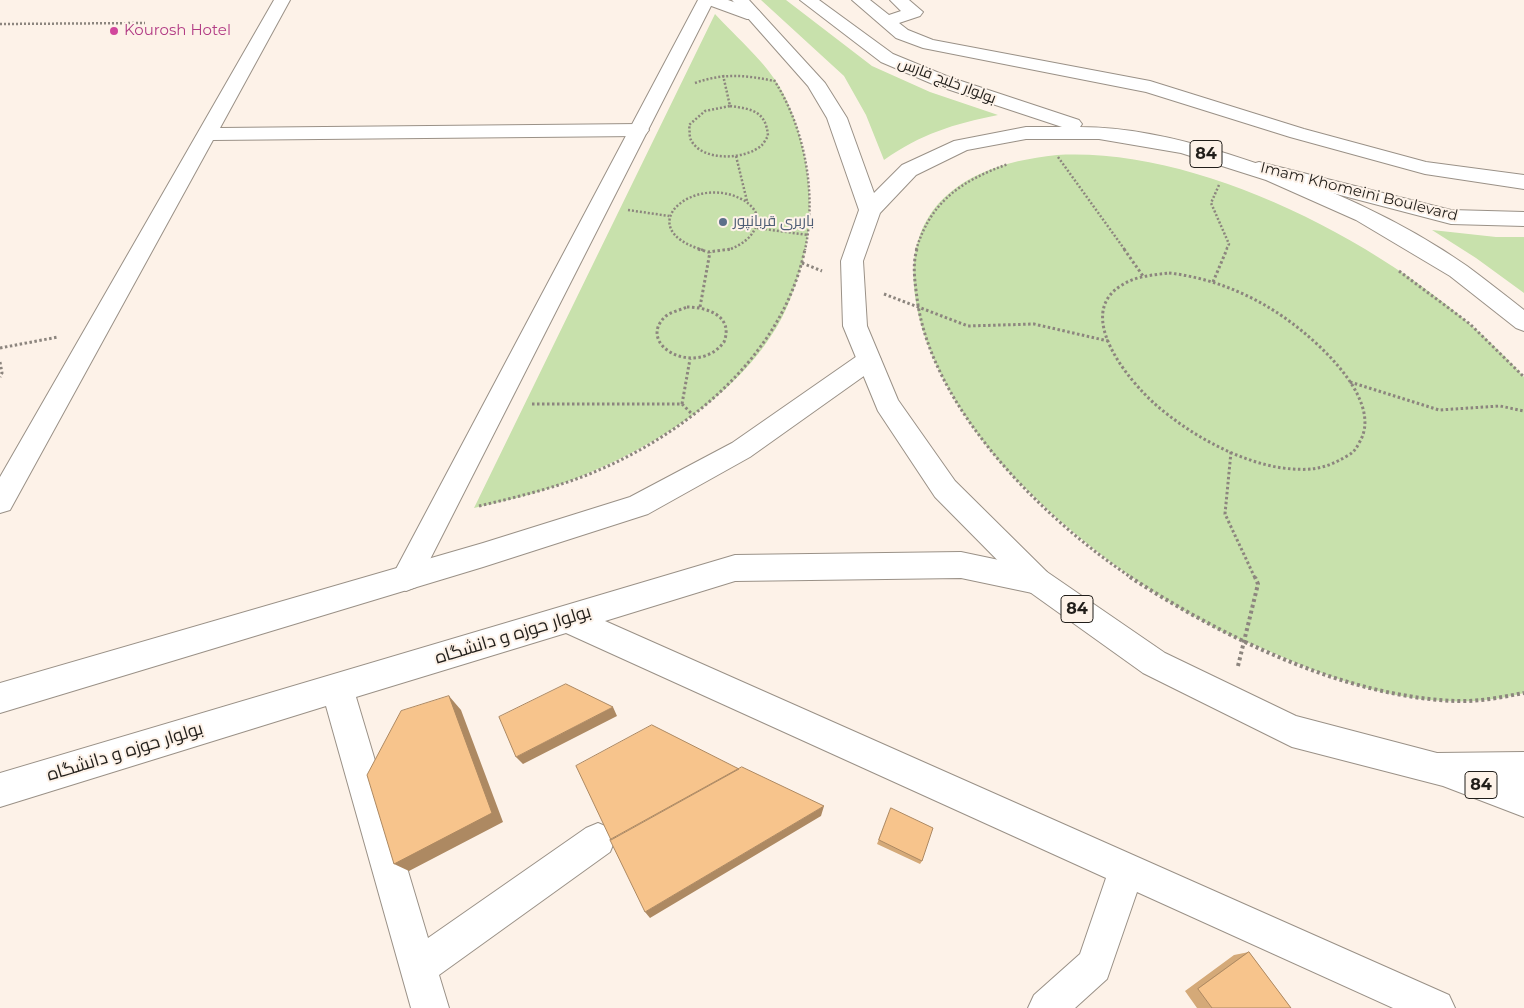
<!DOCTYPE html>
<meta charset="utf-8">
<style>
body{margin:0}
canvas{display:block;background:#fdf2e8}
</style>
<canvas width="1524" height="1008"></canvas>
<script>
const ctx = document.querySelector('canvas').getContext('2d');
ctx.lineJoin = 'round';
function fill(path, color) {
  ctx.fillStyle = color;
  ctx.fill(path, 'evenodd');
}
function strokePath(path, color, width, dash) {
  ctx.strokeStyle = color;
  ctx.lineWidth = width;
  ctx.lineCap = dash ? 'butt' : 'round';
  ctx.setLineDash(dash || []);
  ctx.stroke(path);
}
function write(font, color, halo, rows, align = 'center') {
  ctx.font = font + ' Montserrat,Cairo,sans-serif';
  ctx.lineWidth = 4;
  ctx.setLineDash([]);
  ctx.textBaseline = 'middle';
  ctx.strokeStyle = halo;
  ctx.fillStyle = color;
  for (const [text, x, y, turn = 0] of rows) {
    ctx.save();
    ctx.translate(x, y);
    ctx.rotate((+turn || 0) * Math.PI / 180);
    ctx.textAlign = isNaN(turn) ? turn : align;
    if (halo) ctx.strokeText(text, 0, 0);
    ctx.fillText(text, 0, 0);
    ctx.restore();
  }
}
const green = new Path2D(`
 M 761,0 L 786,0 L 872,66 L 930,92 L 998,115 C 953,124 921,134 884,160 L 866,115 L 844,76 Z
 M 715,14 C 737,38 766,62 782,91 C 808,141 817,206 803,260 C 795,287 787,313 771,336 C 724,409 627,462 547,489 C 524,497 498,502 474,508 Z
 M 1057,155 C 1213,146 1423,262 1524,377 L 1524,693 C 1437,716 1352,688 1273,653 C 1253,644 1231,637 1212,626 C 1144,590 1079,542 1024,487 C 916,380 829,178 1057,155 Z
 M 1432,230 L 1496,237 L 1524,237 L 1524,293 L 1476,258 Z`);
const pathFar2 = new Path2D(`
 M 0,24 L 145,23
 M 723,75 L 730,106
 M 774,80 C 805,128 817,194 805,250
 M 695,83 C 722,73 747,75 774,81
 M 730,106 C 752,109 766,111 768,136 C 766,139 764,143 762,145 C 746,160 702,162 691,140 C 689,137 690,129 689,125 L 705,111 Z
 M 736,156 L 747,201
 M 1058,157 L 1125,250
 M 1219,185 L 1211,203 L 1229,244 L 1226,250
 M 628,210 L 669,216
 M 757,228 L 808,235
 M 703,250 C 628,228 695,171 745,201 C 752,206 759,213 757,223 C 753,238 741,245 728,250
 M 916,250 C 931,201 961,181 1008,164`);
const pathFar1 = new Path2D(`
 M 698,249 L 708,252 L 731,249
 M 917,249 C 912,265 915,282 917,298 C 931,408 1043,519 1132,578
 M 1124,249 L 1143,276
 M 802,263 L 822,271
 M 1399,271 L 1470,324 L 1524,377
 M 1169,273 C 1204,277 1238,289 1268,307 C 1303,327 1388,397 1359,443 C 1356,449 1353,453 1347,456 C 1324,470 1308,471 1282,468 C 1237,461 1189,434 1155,404 C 1129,381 1073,314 1122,285 C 1136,276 1153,275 1169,273 Z
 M 1213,282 L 1227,249
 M 884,294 L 968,326 L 1034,324 L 1108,341
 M 687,307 C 707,307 734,316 724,342 C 696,379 634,344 666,316 C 671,312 680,310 687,307 Z
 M 700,307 L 710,252
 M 0,348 L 58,337
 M 0,362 L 2,373 L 0,377
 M 1350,382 L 1439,410 L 1500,406 L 1524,411
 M 532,404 L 682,404 L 692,414
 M 682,404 L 690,359
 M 1231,452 L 1225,514 L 1255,578
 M 479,506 C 517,497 555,488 592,473 C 689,433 783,355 805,249`);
const path = new Path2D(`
 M 1130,577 C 1222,637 1345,697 1456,701 C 1479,702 1502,697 1524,693
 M 1238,666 L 1258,584 L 1255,577`);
const minor = new Path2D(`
 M 274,0 L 290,0 L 220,128 L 639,124 L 646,126 L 649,130 L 646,134 L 639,136 L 213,140 L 10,510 L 0,513 L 0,477 Z
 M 704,0 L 728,0 L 759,11 L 762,15 L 759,19 L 747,19 L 706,4 Z
 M 852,0 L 870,0 L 889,15 L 901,11 L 890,0 L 909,0 L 923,12 L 920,16 L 899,23 L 908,30 L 933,40 L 1150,81 L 1304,129 L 1426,162 L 1524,175 L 1524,189 L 1425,174 L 1290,137 L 1146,92 L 923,48 L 896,38 Z
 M 869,351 L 878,354 L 881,360 L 878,366 L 750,457 L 648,514 L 483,567 L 0,713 L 0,683 L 483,543 L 630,497 L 732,443 L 860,354 Z
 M 961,552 L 1037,568 L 1047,572 L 1052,581 L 1047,590 L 1037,594 L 961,578 L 735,581 L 605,621 L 1449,995 L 1455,1008 L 1393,1008 L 1137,892 L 1107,979 L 1075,1008 L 1028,1008 L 1034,995 L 1080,954 L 1106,878 L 566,633 L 356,697 L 428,938 L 586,828 L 598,823 L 610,828 L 615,840 L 610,852 L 439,975 L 449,1008 L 411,1008 L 326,706 L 0,807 L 0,773 L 735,555 Z`);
const major = new Path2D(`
 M 1259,162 L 1451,210 L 1524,212 L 1524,226 L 1451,224 L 1252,172 L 1249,168 L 1252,164 Z`);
const highway = new Path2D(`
 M 698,0 L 714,0 L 416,587 L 406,591 L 396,587 L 391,578 L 396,569 Z
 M 732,0 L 749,0 L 825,83 L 847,118 L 874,193 L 902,165 L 954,141 L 1026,127 L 1062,127 L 935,85 L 881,62 L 800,0 L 819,0 L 893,54 L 949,77 L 1079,120 L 1082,124 L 1080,127 C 1129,127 1181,139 1228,154 C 1311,180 1395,216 1467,266 C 1486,280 1505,295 1524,310 L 1524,331 L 1516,328 L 1450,276 L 1356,220 L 1266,180 L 1181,153 L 1099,139 L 1026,139 L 967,150 L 916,175 L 880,213 L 863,261 L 867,326 L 898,400 L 955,481 L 1047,572 L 1165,653 L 1296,716 L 1437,753 L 1524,752 L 1524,817 L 1443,786 L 1292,747 L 1143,673 L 1027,590 L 935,497 L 878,411 L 843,326 L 841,261 L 859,210 L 827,118 L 808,86 Z`);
const wall = new Path2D(`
 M 891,808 L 922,861 L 920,864 L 877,844 Z
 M 1249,952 L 1291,1008 L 1197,1008 L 1185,991 L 1234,955 Z`);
const shadedWall = new Path2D(`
 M 449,696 L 461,710 L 503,822 L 409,871 L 394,864 Z
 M 613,707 L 617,716 L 523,764 L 516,757 Z
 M 824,806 L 821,816 L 650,918 L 645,912 Z`);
const building = new Path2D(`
 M 566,684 L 613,707 L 516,757 L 499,717 Z
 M 449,696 L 492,813 L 394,864 L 367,775 L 401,711 Z
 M 652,725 L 739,769 L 611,840 L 576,766 Z
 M 742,767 L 824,806 L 645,912 L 610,840 Z
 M 891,808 L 933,828 L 922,861 L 879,840 Z
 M 1249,952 L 1291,1008 L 1212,1008 L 1198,989 Z`);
const markers = [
 [114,31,5,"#d1479c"],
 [723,222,5,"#5c6f8a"]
];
const farHotelnames = [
 ["Kourosh Hotel",124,31]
];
const farStreetnames = [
 ["بولوار خلیج فارس",947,81,21],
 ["Imam Khomeini Boulevard",1359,192,14]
];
const farServicenames = [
 ["باربری قربانپور",733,222]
];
const shields = [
 [1206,154,32],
 [1077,609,32],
 [1481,785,32]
];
const shieldNames = [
 ["84",1206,154],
 ["84",1077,609],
 ["84",1481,785]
];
const streetNames = [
 ["بولوار حوزه و دانشگاه",513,635,-17],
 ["بولوار حوزه و دانشگاه",125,752,-17]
];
fill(green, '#c8e1ac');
strokePath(minor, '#9a9187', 2);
strokePath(major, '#9a9187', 2);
strokePath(highway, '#9a9187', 2);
strokePath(pathFar2, '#8c857e', 2.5, [2, 2]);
strokePath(pathFar1, '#8c857e', 3, [2.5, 2.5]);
strokePath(path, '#8c857e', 4, [3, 3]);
fill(minor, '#fff');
fill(major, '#fff');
fill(highway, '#fff');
fill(wall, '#d4a978');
fill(shadedWall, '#ad8962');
fill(building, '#f7c48c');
strokePath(building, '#ad8962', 1);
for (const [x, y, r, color] of markers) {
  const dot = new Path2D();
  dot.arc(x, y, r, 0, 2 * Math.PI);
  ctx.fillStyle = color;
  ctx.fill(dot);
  strokePath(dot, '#fdf2e8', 2);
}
write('15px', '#b23c85', '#fdf2e8', farHotelnames, 'left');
write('15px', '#211e1a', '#fdf2e8', farStreetnames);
write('15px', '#4e5e75', '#fdf2e8', farServicenames, 'left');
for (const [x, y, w] of shields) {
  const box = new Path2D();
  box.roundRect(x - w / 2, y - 13.5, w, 27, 4);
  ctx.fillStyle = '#fdf2e8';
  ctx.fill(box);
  strokePath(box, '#211e1a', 1);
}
write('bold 16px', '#211e1a', null, shieldNames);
write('18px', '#211e1a', '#fdf2e8', streetNames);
</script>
